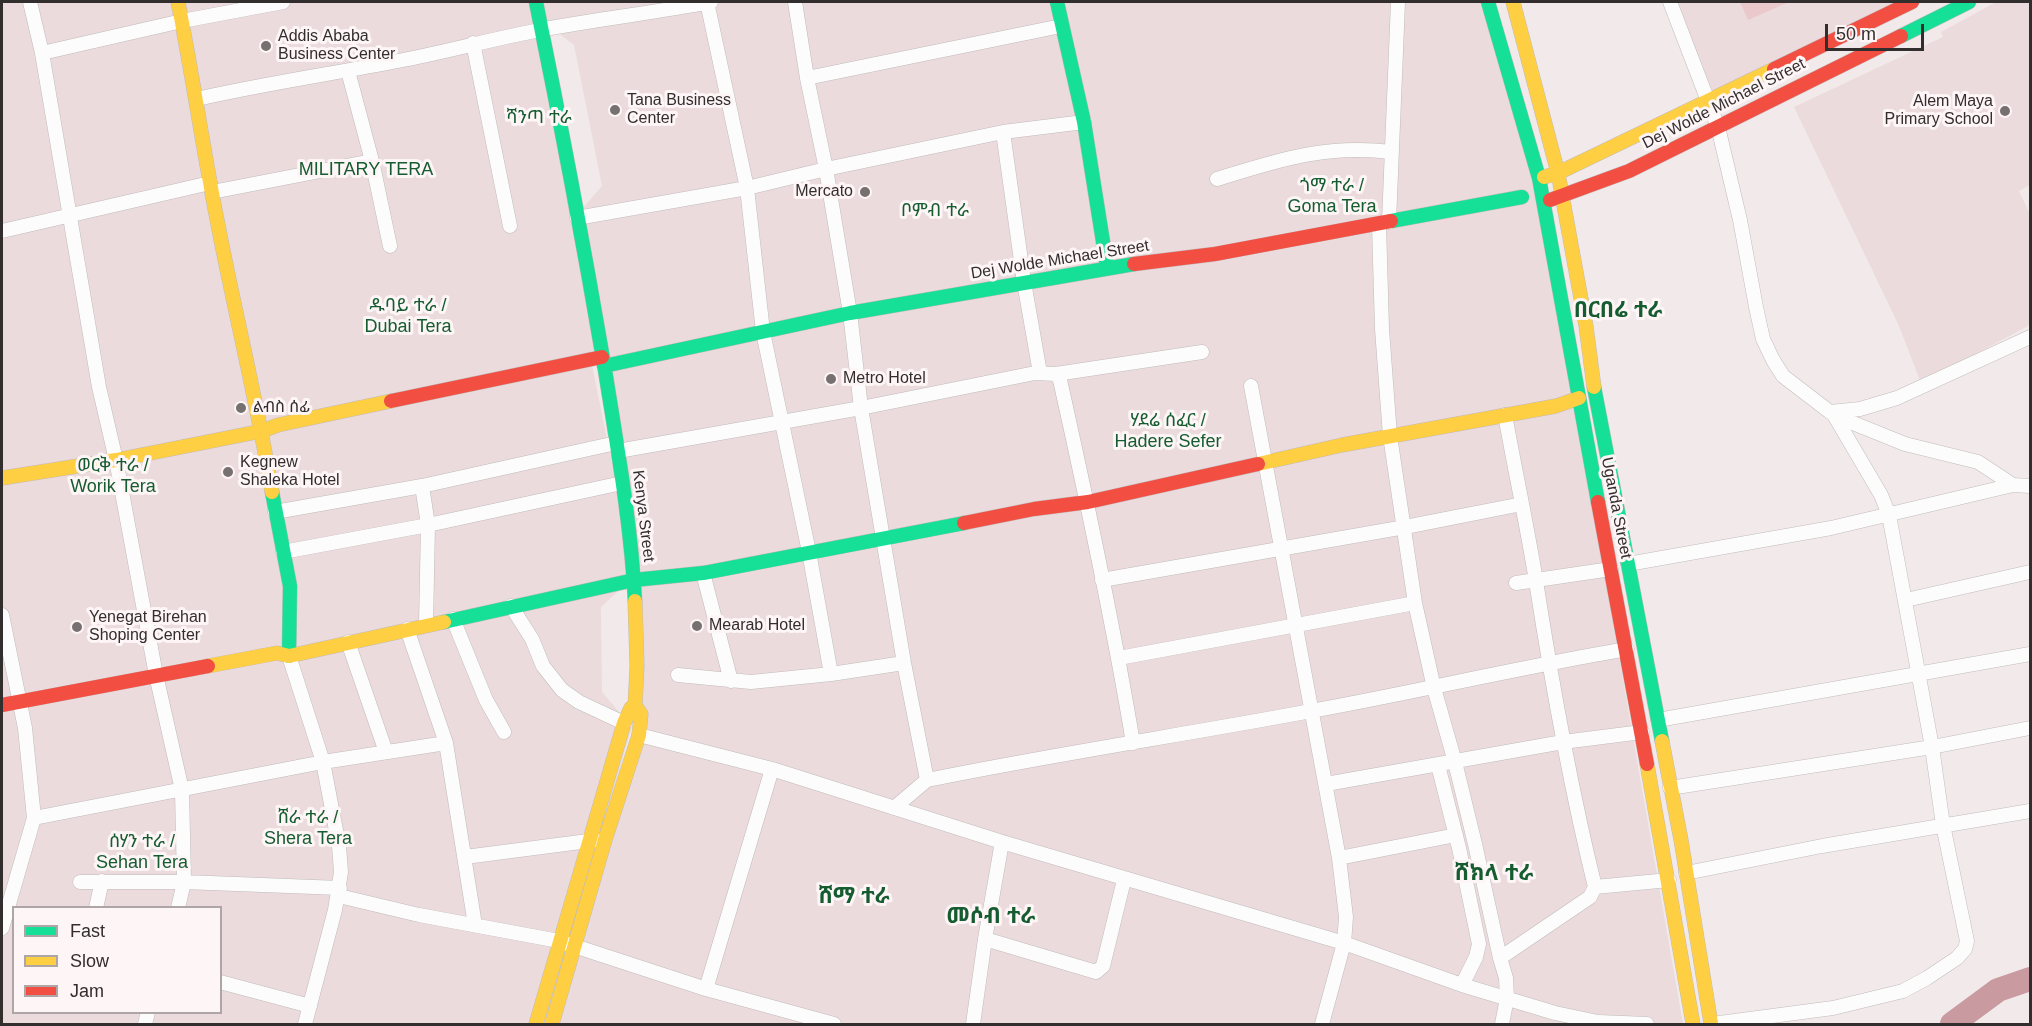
<!DOCTYPE html>
<meta charset="utf-8">
<style>
body{margin:0}
#map{position:relative;width:2032px;height:1026px;overflow:hidden;background:#f2eaea;font-family:Helvetica,sans-serif}
canvas{display:block}
.frame{position:absolute;inset:0;border:3px solid #332e2e;pointer-events:none}
.legend{position:absolute;left:12px;top:906px;width:210px;height:108px;box-sizing:border-box;background:#fef5f6;border:2px solid #ada5a6;margin:0;padding:8px 10px;list-style:none;font-size:18px;color:#332e2e}
.legend li{display:flex;align-items:center;gap:12px;height:30px}
.legend b{width:30px;border:2px solid #ada5a6}
.scale{position:absolute;left:1825px;top:24px;width:99px;height:27px;box-sizing:border-box;border:3px solid #332e2e;border-top:0;padding-left:8px;font-size:18px;line-height:21px;white-space:nowrap;color:#332e2e;-webkit-text-stroke:4px #fef5f6;paint-order:stroke}
</style>
<div id="map">
<canvas width="2032" height="1026"></canvas>
<div class="frame"></div>
<ul class="legend">
<li><b style="height:8px;background:#16e098"></b>Fast</li>
<li><b style="height:8px;background:#ffcf43"></b>Slow</li>
<li><b style="height:8px;background:#f24e42"></b>Jam</li>
</ul>
<div class="scale">50 m</div>
</div>
<script>
const ctx = document.querySelector('canvas').getContext('2d');
ctx.lineJoin = 'round';
function fill(path, color) {
  ctx.fillStyle = color;
  ctx.fill(path, 'evenodd');
}
function strokePath(path, color, width, dash) {
  ctx.strokeStyle = color;
  ctx.lineWidth = width;
  ctx.lineCap = dash ? 'butt' : 'round';
  ctx.setLineDash(dash || []);
  ctx.stroke(path);
}
function write(font, color, halo, rows, align = 'center') {
  ctx.font = font + ' Helvetica,"Noto Sans Ethiopic",sans-serif';
  ctx.lineWidth = 6;
  ctx.setLineDash([]);
  ctx.textBaseline = 'middle';
  ctx.strokeStyle = halo;
  ctx.fillStyle = color;
  for (const [text, x, y, turn = 0] of rows) {
    ctx.save();
    ctx.translate(x, y);
    ctx.rotate((+turn || 0) * Math.PI / 180);
    ctx.textAlign = isNaN(turn) ? turn : align;
    if (halo) ctx.strokeText(text, 0, 0);
    ctx.fillText(text, 0, 0);
    ctx.restore();
  }
}
const built = new Path2D(`
 M 2,2 L 1485,2 L 1535,174 L 1683,1024 L 829,1024 L 571,943 L 635,728 L 640,658 L 641,571 L 605,358 L 592,365 L 631,557 L 640,571 L 601,607 L 602,692 L 632,727 L 545,1024 L 2,1024 ZM 544,22 L 574,45 L 602,186 L 581,210 ZM 14,908 L 220,908 L 220,1012 L 14,1012 Z
 M 1675,2 L 1899,2 L 1713,92 Z
 M 1996,2 L 2030,2 L 2030,185 L 2019,191 L 2030,214 L 2030,325 L 1921,383 L 1899,326 L 1794,107 L 1943,37 L 1941,32 Z
 M 570,945 L 823,1024 L 547,1024 Z`);
const green = new Path2D(`
 M 1740,2 L 1739,2 L 1789,2 L 1748,20 Z`);
const river = new Path2D(`
 M 1952,1024 L 1998,990 L 2030,979`);
const street = new Path2D(`
 M 30,2 L 42,53 L 99,387 L 116,460 L 156,675 L 182,790 L 184,882 L 178,908
 M 707,2 L 747,188 L 763,332 L 809,552 L 831,674
 M 795,2 L 807,78 L 826,169 L 850,313 L 861,408 L 904,663 L 927,780 C 1054,754 1183,735 1311,711 C 1416,692 1521,667 1627,649
 M 1670,2 L 1718,127 L 1740,220 L 1756,307 L 1763,339 L 1773,360 L 1783,376 L 1830,412 L 1843,419 L 1905,444 L 1978,462 L 2013,485 L 2030,486
 M 473,43 L 510,226
 M 42,53 L 182,21 L 283,2
 M 348,71 L 372,161 L 390,246
 M 807,78 L 1061,26
 M 197,99 C 263,84 331,74 398,61 C 446,52 492,39 540,30 C 597,19 654,13 711,2
 M 1003,132 L 1024,282 L 1040,373
 M 1217,179 C 1278,160 1326,144 1391,152
 M 212,192 L 372,161
 M 577,218 L 747,188 L 826,169 L 1003,132 L 1084,122
 M 1389,222 L 1398,2
 M 1379,224 L 1382,329 L 1390,436 L 1415,603 L 1434,688 L 1455,762 L 1475,844 L 1500,958 L 1506,978 L 1507,998 L 1502,1024
 M 2,231 L 210,183
 M 1056,374 L 1202,352
 M 1251,386 L 1339,858 L 1346,917 L 1344,943 L 1322,1024
 M 1830,412 L 1860,409 L 1897,398 L 2030,337
 M 618,451 L 861,408 L 1035,373 L 1056,374 L 1060,380 C 1087,501 1113,622 1133,743
 M 422,486 L 428,525 L 426,625
 M 275,512 L 422,486 L 616,443
 M 283,552 L 428,525 L 622,483
 M 1628,564 L 1831,528 L 2013,485
 M 703,573 L 731,681
 M 1102,580 L 1405,527 L 1522,504
 M 1516,583 L 1611,569
 M 1906,600 L 2030,572
 M 511,606 L 532,639 L 543,666 L 562,690 L 579,702 L 624,723
 M 2,615 L 25,728 L 34,818 L 2,928
 M 453,619 L 486,700 L 504,732
 M 407,629 L 446,743 L 475,925
 M 348,642 L 386,752
 M 289,656 L 323,762 L 339,846 L 341,872 L 335,910 L 305,1024
 M 1119,658 L 1415,603
 M 678,675 L 751,682 L 831,674 L 904,663
 M 1658,720 L 2030,654
 M 639,735 L 772,769 L 1002,842 L 1344,943 L 1462,985 L 1555,1013 L 1598,1022 L 1647,1024
 M 1438,765 L 1459,848 L 1479,944 L 1476,957 L 1462,985
 M 1326,784 L 1563,742 L 1642,732
 M 1670,788 L 1932,747 L 2030,728
 M 894,808 L 927,780
 M 34,818 L 323,762 L 446,743
 M 465,857 L 596,840
 M 1339,858 L 1456,835
 M 1686,873 L 1822,846 L 2030,811
 M 80,882 L 184,882 L 340,888
 M 1595,887 L 1669,880
 M 339,896 L 419,915 L 559,941 L 706,989 L 834,1024
 M 96,908 L 102,881
 M 985,939 L 1096,972 L 1103,966 L 1124,880
 M 1500,958 L 1590,897 L 1595,887 C 1570,786 1552,684 1536,581 C 1527,526 1515,470 1505,415
 M 220,982 L 310,1006
 M 706,989 L 772,769
 M 145,1024 L 148,1012
 M 973,1024 L 985,939 L 1002,842
 M 1712,1024 L 1833,1008 L 1903,991 L 1927,978 L 1957,958 L 1965,949 L 1967,941 L 1943,825 L 1932,747 L 1889,515 L 1881,495 L 1834,415`);
const fast = new Path2D(`
 M 536,2 C 561,124 584,247 605,370 C 617,446 631,523 635,601
 M 1057,2 L 1084,122 L 1107,267
 M 1488,2 L 1539,178 L 1598,502
 M 1901,36 L 1969,2
 M 1391,221 L 1522,197
 M 604,366 L 850,313 L 1134,264
 M 1594,387 L 1662,741
 M 272,492 L 290,586 L 289,656
 M 444,622 L 634,580 L 703,573 L 964,523`);
const slow = new Path2D(`
 M 178,2 C 190,62 199,122 210,182 C 228,286 255,388 272,492
 M 1513,2 L 1558,173 L 1586,326 L 1594,387
 M 1544,177 L 1558,173 L 1774,69
 M 1258,464 L 1342,445 L 1556,406 L 1579,398
 M 2,478 L 116,460 L 262,431 L 278,425 L 391,401
 M 208,666 L 277,653 L 289,656 L 444,622
 M 1662,741 L 1681,840 L 1711,1024
 M 1647,764 L 1693,1024
 M 536,1024 L 624,723 L 631,708 L 635,706 L 637,666 L 635,601
 M 552,1024 L 605,840 L 639,735 L 641,714 L 635,706`);
const jam = new Path2D(`
 M 1774,69 L 1912,2
 M 1550,200 L 1629,171 L 1901,36
 M 1134,264 L 1215,254 L 1391,221
 M 391,401 L 602,357
 M 1598,502 L 1647,764
 M 964,523 L 1034,509 L 1088,502 L 1258,464
 M 2,705 L 208,666`);
const markers = [
 [266,46,6,"#767070"],
 [615,110,6,"#767070"],
 [2005,111,6,"#767070"],
 [865,192,6,"#767070"],
 [831,379,6,"#767070"],
 [241,408,6,"#767070"],
 [228,472,6,"#767070"],
 [697,626,6,"#767070"],
 [77,627,6,"#767070"]
];
const poiNames = [
 ["Addis Ababa",278,37],
 ["Business Center",278,55],
 ["Tana Business",627,101],
 ["Center",627,119],
 ["Alem Maya",1993,102,"right"],
 ["Primary School",1993,120,"right"],
 ["Mercato",853,192,"right"],
 ["Metro Hotel",843,379],
 ["ልብስ ሰፊ",253,408],
 ["Kegnew",240,463],
 ["Shaleka Hotel",240,481],
 ["Yenegat Birehan",89,618],
 ["Shoping Center",89,636],
 ["Mearab Hotel",709,626]
];
const streetNames = [
 ["Dej Wolde Michael Street",1724,104,-27],
 ["Dej Wolde Michael Street",1060,260,-9],
 ["Uganda Street",1616,508,79],
 ["Kenya Street",643,516,83]
];
const neighbourhoodNames = [
 ["ሻንጣ ተራ",539,118],
 ["MILITARY TERA",366,170],
 ["ጎማ ተራ /",1332,186],
 ["Goma Tera",1332,207],
 ["ቦምብ ተራ",935,211],
 ["ዱባይ ተራ /",408,306],
 ["Dubai Tera",408,327],
 ["ሃደሬ ሰፈር /",1168,421],
 ["Hadere Sefer",1168,442],
 ["ወርቅ ተራ /",113,466],
 ["Worik Tera",113,487],
 ["ሸራ ተራ /",308,818],
 ["Shera Tera",308,839],
 ["ሰሃን ተራ /",142,842],
 ["Sehan Tera",142,863]
];
const districtNames = [
 ["በርበሬ ተራ",1618,311],
 ["ሸክላ ተራ",1494,874],
 ["ሸማ ተራ",854,897],
 ["መሶብ ተራ",991,917]
];
fill(built, '#ebdbdc');
fill(green, '#ebc8cb');
strokePath(river, '#c99a9f', 24);
strokePath(street, '#c1bbbb', 15);
strokePath(fast, '#c1bbbb', 15);
strokePath(slow, '#c1bbbb', 15);
strokePath(jam, '#c1bbbb', 15);
strokePath(street, '#fdfcfc', 14);
strokePath(fast, '#16e098', 14);
strokePath(slow, '#ffcf43', 14);
strokePath(jam, '#f24e42', 14);
for (const [x, y, r, color] of markers) {
  const dot = new Path2D();
  dot.arc(x, y, r, 0, 2 * Math.PI);
  ctx.fillStyle = color;
  ctx.fill(dot);
  strokePath(dot, '#fef5f6', 2);
}
write('16px', '#332e2e', '#fef5f6', poiNames, 'left');
write('16px', '#332e2e', '#fef5f6', streetNames);
write('18px', '#155c30', '#fef5f6', neighbourhoodNames);
write('bold 22px', '#155c30', '#fef5f6', districtNames);
</script>
